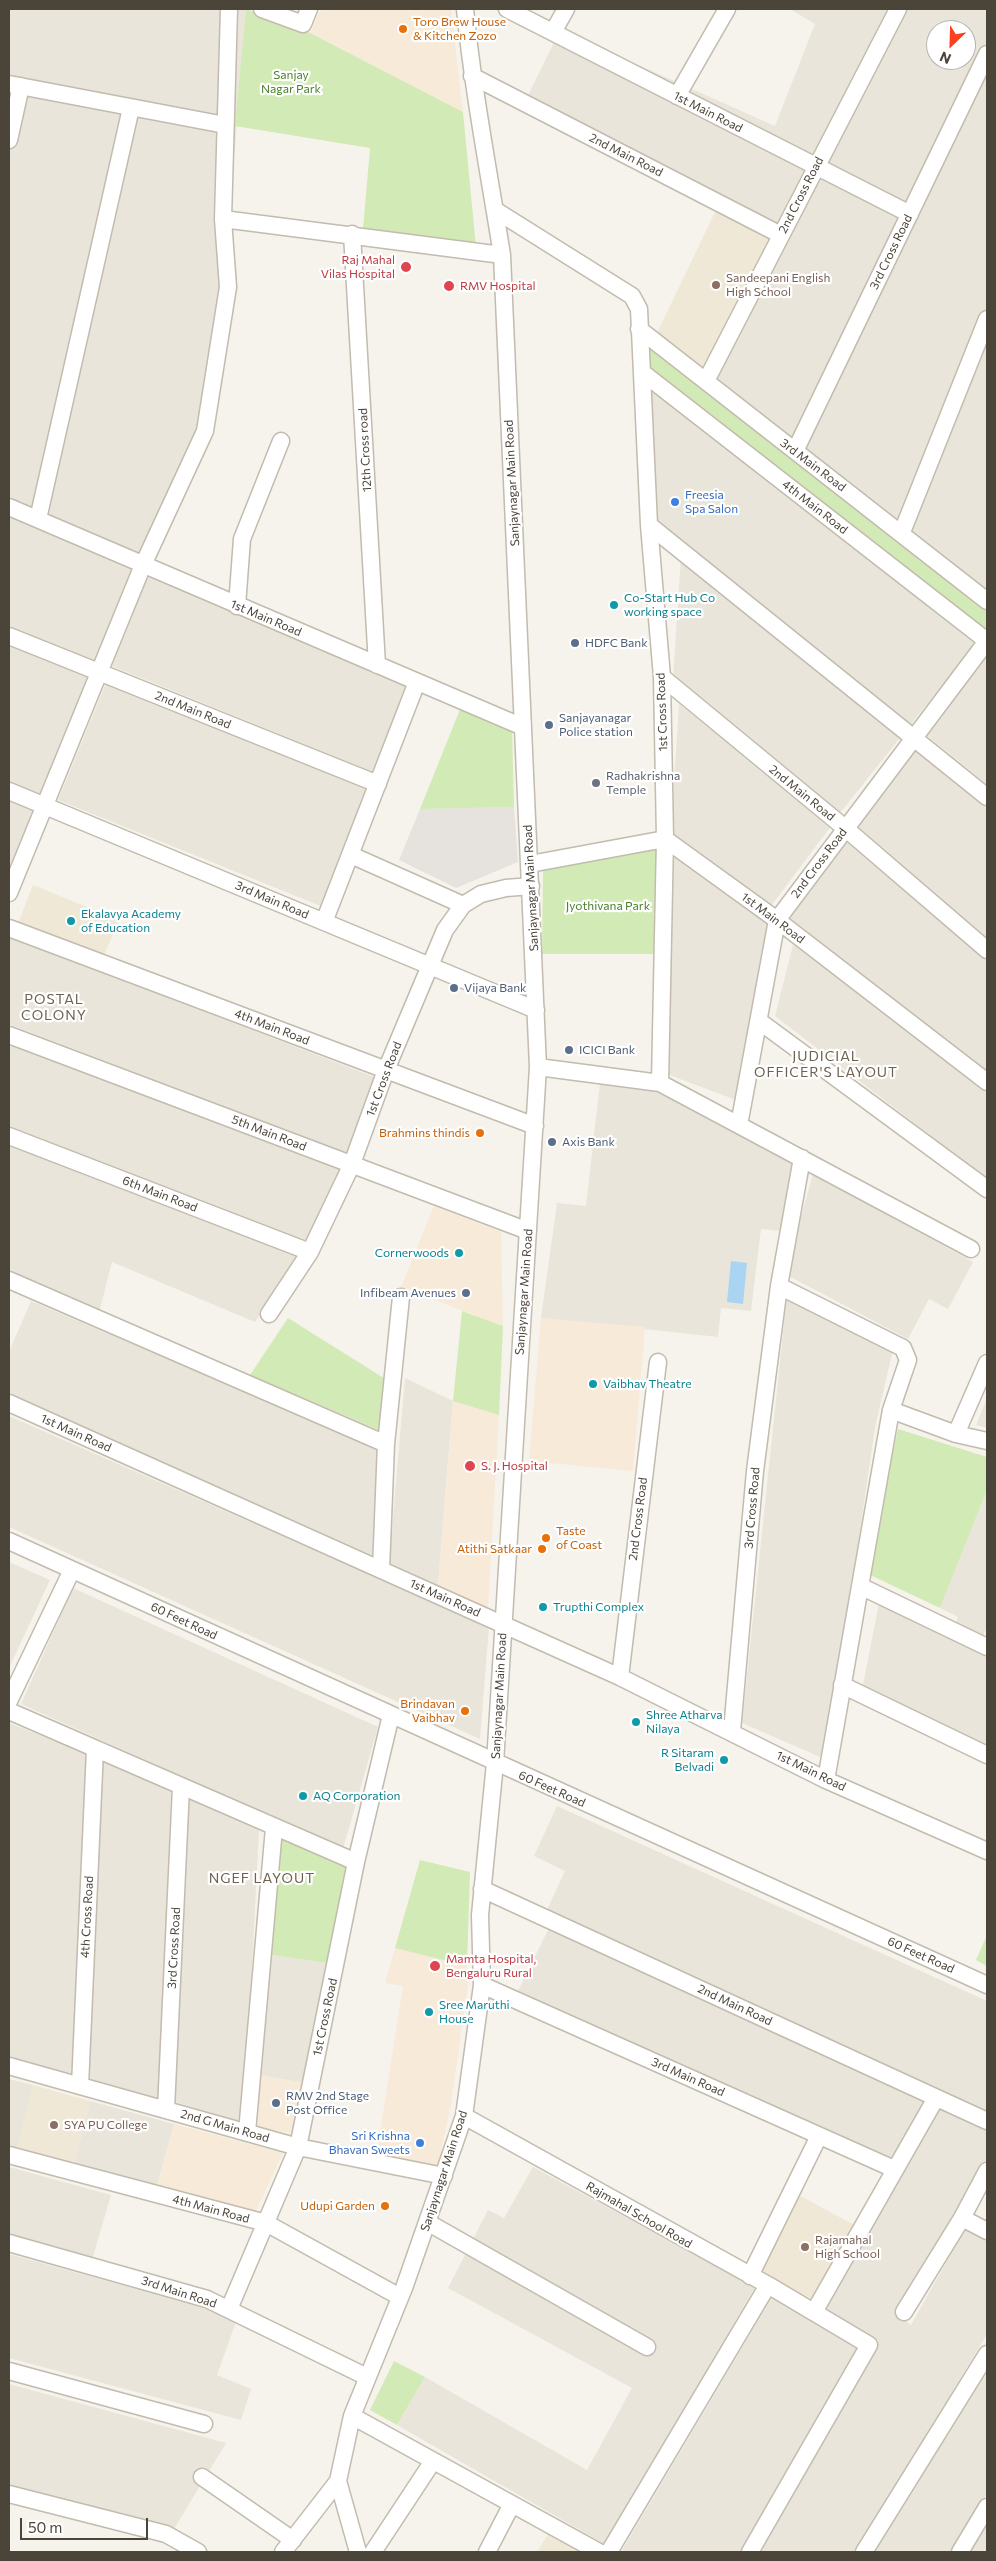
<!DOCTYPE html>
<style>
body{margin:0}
#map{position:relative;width:996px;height:2561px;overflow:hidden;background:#f6f3ec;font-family:Commissioner,sans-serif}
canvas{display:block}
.frame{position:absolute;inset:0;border:10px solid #4b4439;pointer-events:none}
.north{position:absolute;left:926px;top:20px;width:50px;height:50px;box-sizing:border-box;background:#fff;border:1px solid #b7b4b0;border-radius:50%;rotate:204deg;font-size:14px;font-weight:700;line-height:20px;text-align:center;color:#4b4439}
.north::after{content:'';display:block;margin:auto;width:18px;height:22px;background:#fc3f1d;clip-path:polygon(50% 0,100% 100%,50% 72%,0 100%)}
.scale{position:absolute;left:20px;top:2518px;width:128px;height:22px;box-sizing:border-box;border:2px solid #4b4439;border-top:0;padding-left:6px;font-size:15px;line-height:18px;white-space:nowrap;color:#4b4439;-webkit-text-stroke:4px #fff;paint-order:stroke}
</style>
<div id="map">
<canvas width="996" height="2561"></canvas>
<div class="frame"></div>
<div class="north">N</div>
<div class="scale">50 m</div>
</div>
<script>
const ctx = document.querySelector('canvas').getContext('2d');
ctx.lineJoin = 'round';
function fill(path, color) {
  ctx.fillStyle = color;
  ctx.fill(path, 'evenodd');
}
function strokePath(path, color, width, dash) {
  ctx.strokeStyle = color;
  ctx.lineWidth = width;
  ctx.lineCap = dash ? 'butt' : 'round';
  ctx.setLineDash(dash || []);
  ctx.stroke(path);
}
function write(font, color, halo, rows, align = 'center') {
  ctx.font = font + ' Commissioner,sans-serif';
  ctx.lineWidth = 4.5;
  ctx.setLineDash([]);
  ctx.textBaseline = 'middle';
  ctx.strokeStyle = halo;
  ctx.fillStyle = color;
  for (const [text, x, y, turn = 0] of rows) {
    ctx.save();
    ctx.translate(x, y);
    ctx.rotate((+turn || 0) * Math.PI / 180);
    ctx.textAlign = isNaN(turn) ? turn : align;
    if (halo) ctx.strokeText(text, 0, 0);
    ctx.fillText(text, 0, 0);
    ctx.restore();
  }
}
const residential = new Path2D(`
 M 9,9 L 246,9 L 224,285 L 201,434 L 9,877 Z
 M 790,9 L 987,9 L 987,591 L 707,371 L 778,237 L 521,110 L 560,30 L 775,126 L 815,24 ZM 936,30 L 966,30 L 966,60 L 936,60 Z
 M 651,388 L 975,644 L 911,724 L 652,519 Z
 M 681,557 L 900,738 L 840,813 L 673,679 Z
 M 148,576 L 414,684 L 378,774 L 112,666 Z
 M 987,653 L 987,784 L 924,733 Z
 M 108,678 L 372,785 L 323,907 L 58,800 Z
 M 679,704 L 832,825 L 771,906 L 671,833 Z
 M 914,747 L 987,807 L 987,937 L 855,827 Z
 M 847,838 L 987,955 L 987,1075 L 788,916 Z
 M 672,852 L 771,923 L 741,1102 L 667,1074 Z
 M 9,937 L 377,1078 L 348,1154 L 9,1024 Z
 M 793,945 L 987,1089 L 987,1179 L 775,1016 Z
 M 9,1039 L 342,1169 L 308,1245 L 9,1126 Z
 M 600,1083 L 658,1089 L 793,1159 L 782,1231 L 761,1229 L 751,1311 L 721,1308 L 718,1337 L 541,1318 L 557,1203 L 586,1206 Z
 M 9,1144 L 301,1253 L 255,1322 L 112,1262 L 99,1313 L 9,1275 Z
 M 813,1174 L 973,1262 L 948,1309 L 929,1299 L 908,1339 L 785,1274 Z
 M 787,1295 L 893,1350 L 875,1427 L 827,1760 L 742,1723 Z
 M 31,1301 L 378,1448 L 372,1555 L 9,1394 L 9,1352 Z
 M 405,1378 L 453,1401 L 438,1585 L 389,1563 Z
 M 987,1398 L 987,1428 L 976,1425 Z
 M 9,1416 L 489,1627 L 480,1739 L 9,1527 Z
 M 987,1490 L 987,1627 L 981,1641 L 953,1629 L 958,1617 L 940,1608 Z
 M 9,1562 L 50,1580 L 9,1668 Z
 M 73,1588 L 378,1727 L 343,1849 L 21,1704 Z
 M 879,1603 L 987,1655 L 987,1745 L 863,1685 Z
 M 9,1723 L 91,1755 L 75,2077 L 9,2059 Z
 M 103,1759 L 171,1791 L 160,2099 L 86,2080 Z
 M 188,1797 L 259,1830 L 244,2124 L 172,2101 Z
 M 557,1806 L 987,2001 L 987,2118 L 546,1912 L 565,1871 L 534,1856 Z
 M 549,1928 L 928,2100 L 892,2161 L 517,1993 Z
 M 266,1954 L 327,1963 L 305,2083 L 258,2075 Z
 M 9,2079 L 33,2085 L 17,2149 L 9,2146 Z
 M 90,2101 L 174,2124 L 157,2186 L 74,2163 Z
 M 938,2103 L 987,2127 L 987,2160 L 898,2315 L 911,2325 L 966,2227 L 987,2239 L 987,2334 L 856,2552 L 759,2552 L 878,2341 L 823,2310 Z
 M 9,2167 L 111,2195 L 92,2260 L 9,2237 Z
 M 533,2167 L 755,2287 L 606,2545 L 397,2425 L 425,2377 L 587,2470 L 632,2388 L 448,2288 L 488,2210 L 504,2218 Z
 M 9,2254 L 226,2314 L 237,2319 L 217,2375 L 251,2389 L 241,2420 L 9,2358 Z
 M 772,2297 L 862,2350 L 742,2552 L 621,2552 Z
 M 987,2361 L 987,2493 L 952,2552 L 870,2552 Z
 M 9,2384 L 226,2443 L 174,2529 L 9,2485 Z
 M 987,2516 L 987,2552 L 966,2552 Z`);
const commercial = new Path2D(`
 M 321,9 L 451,9 L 463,112 L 310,33 Z
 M 434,1206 L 501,1232 L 503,1326 L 401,1287 Z
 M 541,1318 L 645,1327 L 633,1471 L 529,1461 Z
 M 453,1401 L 499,1415 L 488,1609 L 438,1585 Z
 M 395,1948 L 467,1966 L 468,1983 L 451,2104 L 437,2170 L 376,2158 L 403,1986 L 385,1983 Z
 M 258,2075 L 305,2083 L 297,2134 L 251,2127 Z
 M 174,2124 L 283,2153 L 255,2213 L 157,2186 Z`);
const industrial = new Path2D(`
 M 514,807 L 518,862 L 456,888 L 399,860 L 420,809 Z`);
const education = new Path2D(`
 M 717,208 L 778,236 L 707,371 L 657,333 Z
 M 33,885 L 119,920 L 103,958 L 18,923 Z
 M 33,2085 L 90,2101 L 74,2163 L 17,2149 Z
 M 797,2194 L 854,2225 L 813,2300 L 756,2269 Z
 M 548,2534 L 581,2552 L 537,2552 Z`);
const green = new Path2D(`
 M 246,9 L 310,33 L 463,112 L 476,247 L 363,229 L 370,148 L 235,126 Z
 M 643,336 L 987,606 L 987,635 L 650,370 Z
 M 461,707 L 512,729 L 514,807 L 420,809 Z
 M 660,849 L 654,954 L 542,954 L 543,869 Z
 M 462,1311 L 503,1326 L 499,1415 L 453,1401 Z
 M 288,1318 L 387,1380 L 379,1430 L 250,1375 Z
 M 898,1429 L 987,1457 L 987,1490 L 940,1608 L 866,1573 Z
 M 278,1836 L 346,1865 L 327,1963 L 266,1954 Z
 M 420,1860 L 470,1872 L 467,1966 L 395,1948 Z
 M 987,1935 L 987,1966 L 976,1960 Z
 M 394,2361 L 425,2377 L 397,2425 L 370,2410 Z`);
const water = new Path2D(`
 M 731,1261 L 747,1263 L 743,1304 L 727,1302 Z`);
const minor = new Path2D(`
 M 262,9 L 303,24 L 309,9
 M 507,9 L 910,214
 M 553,32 L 566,9
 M 472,76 L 781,235
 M 9,84 L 225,125
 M 677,96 L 727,9
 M 9,140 L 21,86
 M 495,210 L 632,296 L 639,309 L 649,525 L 662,677 L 665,839 L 660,1083
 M 223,219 L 502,255
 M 352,234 L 377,665
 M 639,329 L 987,601
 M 643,373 L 987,641
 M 706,381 L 898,9
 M 795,451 L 987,54
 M 9,507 L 523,727
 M 38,519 L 131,108
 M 649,525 L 987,797
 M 902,532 L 987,319
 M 237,606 L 242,539 L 281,441
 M 9,636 L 378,784
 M 662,677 L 845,828 L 987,950
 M 9,791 L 536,1010
 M 351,855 L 463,905
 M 530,864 L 665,839 L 777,920 L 987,1082
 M 9,893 L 143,565 L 205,431 L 228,287 L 223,219 L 229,9
 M 324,922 L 417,682
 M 9,928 L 535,1126
 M 759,1021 L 987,1189
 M 9,1035 L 528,1231
 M 538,1067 L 660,1083 L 971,1249
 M 739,1125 L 777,920 L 987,641
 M 9,1136 L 310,1252
 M 9,1280 L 386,1444
 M 779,1286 L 903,1348 L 908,1360 L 891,1410 L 956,1434 L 987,1441
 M 269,1314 L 310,1252 L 352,1164 L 386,1070 L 445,930 L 463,905 L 481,894 L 506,888 L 531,886
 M 9,1403 L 620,1677 L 826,1780 L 987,1851
 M 956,1434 L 987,1363
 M 9,1541 L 987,1985
 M 381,1569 L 386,1444 L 401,1297
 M 860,1586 L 987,1647
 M 620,1677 L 658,1362
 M 842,1685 L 987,1755
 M 9,1701 L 72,1570
 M 9,1711 L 356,1862
 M 732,1731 L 755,1471 L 779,1286 L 802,1158
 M 826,1780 L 891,1410
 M 482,1889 L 987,2121
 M 482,1985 L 894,2169
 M 9,2066 L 298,2147 L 444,2176
 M 80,2086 L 95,1749
 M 166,2109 L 181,1787
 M 464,2116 L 768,2285 L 869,2345 L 750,2552
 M 247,2132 L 274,1828
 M 9,2155 L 266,2223 L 400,2297
 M 962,2218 L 987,2231
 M 427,2222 L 647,2347
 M 9,2243 L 207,2299 L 367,2377
 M 750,2276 L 819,2136
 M 229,2309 L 298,2147 L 356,1862 L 391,1715
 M 814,2312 L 936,2098
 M 904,2312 L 962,2218 L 987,2171
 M 9,2371 L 204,2424
 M 352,2416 L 599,2552
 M 202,2477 L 293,2540
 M 9,2494 L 166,2534 L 198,2552
 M 283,2552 L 338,2481
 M 358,2552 L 338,2481 L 352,2416 L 404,2288 L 464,2116 L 482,1985 L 480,1915 L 495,1763 L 538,1067 L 502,255 C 489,173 473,91 465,9
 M 373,2552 L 433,2461
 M 487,2552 L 512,2504
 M 609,2552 L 768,2285
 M 864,2552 L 987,2354
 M 960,2552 L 987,2507`);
const markers = [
 [403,29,5,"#e8710a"],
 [406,267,6,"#e0444e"],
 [716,285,5,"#8d6e63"],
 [449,286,6,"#e0444e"],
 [675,502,5,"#3f7fe0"],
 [614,605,5,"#0f9aa8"],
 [575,643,5,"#5c6f8a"],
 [549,725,5,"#5c6f8a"],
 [596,783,5,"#6b7280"],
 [71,921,5,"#0f9aa8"],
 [454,988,5,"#5c6f8a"],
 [569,1050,5,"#5c6f8a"],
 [480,1133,5,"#e8710a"],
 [552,1142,5,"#5c6f8a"],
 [459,1253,5,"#0f9aa8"],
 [466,1293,5,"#5c6f8a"],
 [593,1384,5,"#0f9aa8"],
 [470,1466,6,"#e0444e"],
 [546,1538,5,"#e8710a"],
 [542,1549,5,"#e8710a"],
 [543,1607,5,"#0f9aa8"],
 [465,1711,5,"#e8710a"],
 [636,1722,5,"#0f9aa8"],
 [724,1760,5,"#0f9aa8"],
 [303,1796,5,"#0f9aa8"],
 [435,1966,6,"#e0444e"],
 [429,2012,5,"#0f9aa8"],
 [276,2103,5,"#5c6f8a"],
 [54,2125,5,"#8d6e63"],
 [420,2143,5,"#3f7fe0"],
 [385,2206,5,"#e8710a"],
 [805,2247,5,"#8d6e63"]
];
const foodNames = [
 ["Toro Brew House",413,22,"left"],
 ["& Kitchen Zozo",413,36,"left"],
 ["Brahmins thindis",470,1133],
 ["Taste",556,1531,"left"],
 ["of Coast",556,1545,"left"],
 ["Atithi Satkaar",532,1549],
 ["Brindavan",455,1704],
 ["Vaibhav",455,1718],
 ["Udupi Garden",375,2206]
];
const parkNames = [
 ["Sanjay",291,75],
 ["Nagar Park",291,89],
 ["Jyothivana Park",608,906]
];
const streetNames = [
 ["1st Main Road",708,112,27],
 ["2nd Main Road",626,155,27],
 ["2nd Cross Road",801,195,-63],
 ["3rd Cross Road",891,252,-64],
 ["12th Cross road",365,450,-93],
 ["3rd Main Road",813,465,37],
 ["Sanjaynagar Main Road",512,483,-93],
 ["4th Main Road",815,507,38],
 ["1st Main Road",266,618,23],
 ["2nd Main Road",193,710,22],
 ["1st Cross Road",662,712,-92],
 ["2nd Main Road",802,793,39],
 ["2nd Cross Road",819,863,-53],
 ["Sanjaynagar Main Road",531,888,-93],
 ["3rd Main Road",272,900,23],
 ["1st Main Road",773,918,37],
 ["4th Main Road",272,1027,21],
 ["1st Cross Road",384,1079,-69],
 ["5th Main Road",269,1133,21],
 ["6th Main Road",160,1194,21],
 ["Sanjaynagar Main Road",524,1292,-86],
 ["1st Main Road",76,1433,24],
 ["3rd Cross Road",752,1508,-85],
 ["2nd Cross Road",638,1519,-83],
 ["1st Main Road",445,1598,24],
 ["60 Feet Road",184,1621,25],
 ["Sanjaynagar Main Road",499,1696,-87],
 ["1st Main Road",811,1771,26],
 ["60 Feet Road",552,1789,24],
 ["4th Cross Road",87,1917,-87],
 ["3rd Cross Road",174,1948,-87],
 ["60 Feet Road",921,1955,24],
 ["2nd Main Road",735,2005,25],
 ["1st Cross Road",325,2017,-78],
 ["3rd Main Road",688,2077,24],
 ["2nd G Main Road",225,2126,16],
 ["Sanjaynagar Main Road",444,2171,-72],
 ["4th Main Road",211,2209,15],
 ["Rajmahal School Road",639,2215,30],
 ["3rd Main Road",179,2292,18]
];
const healthNames = [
 ["Raj Mahal",395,260,"right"],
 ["Vilas Hospital",395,274,"right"],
 ["RMV Hospital",460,286],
 ["S. J. Hospital",481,1466],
 ["Mamta Hospital,",446,1959],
 ["Bengaluru Rural",446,1973]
];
const educationNames = [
 ["Sandeepani English",726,278],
 ["High School",726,292],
 ["SYA PU College",64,2125],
 ["Rajamahal",815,2240],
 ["High School",815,2254]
];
const shopNames = [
 ["Freesia",685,495],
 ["Spa Salon",685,509],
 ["Sri Krishna",410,2136,"right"],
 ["Bhavan Sweets",410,2150,"right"]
];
const cultureNames = [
 ["Co-Start Hub Co",624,598],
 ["working space",624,612],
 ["Ekalavya Academy",81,914],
 ["of Education",81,928],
 ["Cornerwoods",449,1253,"right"],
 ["Vaibhav Theatre",603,1384],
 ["Trupthi Complex",553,1607],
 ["Shree Atharva",646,1715],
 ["Nilaya",646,1729],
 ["R Sitaram",714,1753,"right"],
 ["Belvadi",714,1767,"right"],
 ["AQ Corporation",313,1796],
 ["Sree Maruthi",439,2005],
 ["House",439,2019]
];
const serviceNames = [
 ["HDFC Bank",585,643],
 ["Sanjayanagar",559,718],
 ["Police station",559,732],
 ["Vijaya Bank",464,988],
 ["ICICI Bank",579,1050],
 ["Axis Bank",562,1142],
 ["Infibeam Avenues",456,1293,"right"],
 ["RMV 2nd Stage",286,2096],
 ["Post Office",286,2110]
];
const worshipNames = [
 ["Radhakrishna",606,776],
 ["Temple",606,790]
];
const neighbourhoodNames = [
 ["POSTAL",54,999],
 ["COLONY",54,1015],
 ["JUDICIAL",826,1056],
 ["OFFICER'S LAYOUT",826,1072],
 ["NGEF LAYOUT",262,1878]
];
fill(residential, '#eae5da');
fill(commercial, '#f7ead8');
fill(industrial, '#e6e2dd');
fill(education, '#efe8d6');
fill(green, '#d2eab5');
fill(water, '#a9d4f2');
strokePath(minor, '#c2bbae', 19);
strokePath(minor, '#fff', 16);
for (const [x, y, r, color] of markers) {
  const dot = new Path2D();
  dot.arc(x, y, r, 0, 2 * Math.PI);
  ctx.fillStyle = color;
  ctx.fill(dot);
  strokePath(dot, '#fff', 2);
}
write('12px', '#c56008', '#fff', foodNames, 'right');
write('12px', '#4a7f2a', '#fff', parkNames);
write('12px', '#4b4439', '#fff', streetNames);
write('12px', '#be3a42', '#fff', healthNames, 'left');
write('12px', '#785e54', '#fff', educationNames, 'left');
write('12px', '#366cbe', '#fff', shopNames, 'left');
write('12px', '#0d838f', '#fff', cultureNames, 'left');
write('12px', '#4e5e75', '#fff', serviceNames, 'left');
write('12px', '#5b616d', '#fff', worshipNames, 'left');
ctx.letterSpacing = '1px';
write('14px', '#6e6250', '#fff', neighbourhoodNames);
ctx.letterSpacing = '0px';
</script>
